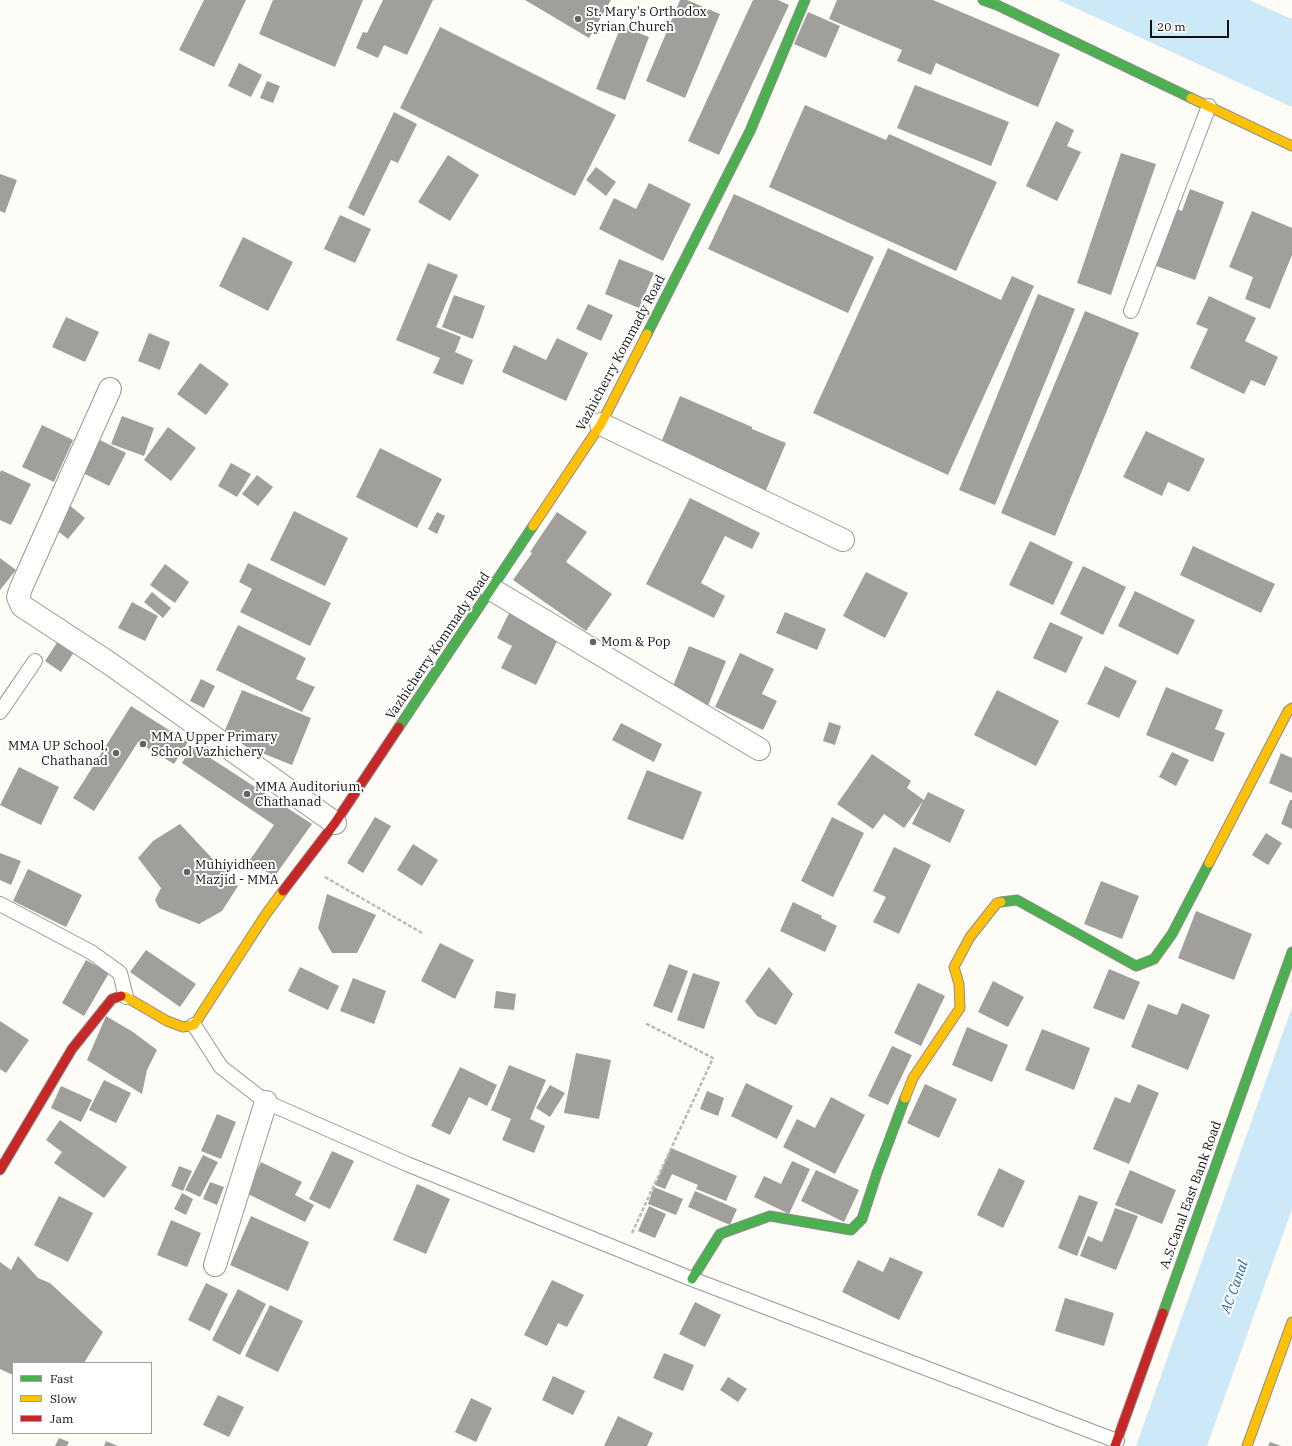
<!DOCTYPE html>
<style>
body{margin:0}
#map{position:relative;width:1292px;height:1446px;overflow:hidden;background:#fdfcf7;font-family:"IBM Plex Serif",serif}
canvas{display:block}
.legend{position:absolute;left:12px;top:1362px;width:140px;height:72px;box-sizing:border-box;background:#fff;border:1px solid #a0a0a0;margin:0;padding:5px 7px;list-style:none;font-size:12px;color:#111}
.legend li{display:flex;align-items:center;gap:8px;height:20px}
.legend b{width:20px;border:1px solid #a0a0a0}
.scale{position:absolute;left:1150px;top:20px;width:79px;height:18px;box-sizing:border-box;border:2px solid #111;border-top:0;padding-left:5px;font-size:12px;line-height:14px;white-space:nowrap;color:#111;-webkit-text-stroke:3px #fff;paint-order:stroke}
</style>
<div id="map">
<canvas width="1292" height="1446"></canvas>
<ul class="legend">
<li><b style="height:5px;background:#4caf50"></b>Fast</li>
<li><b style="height:5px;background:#ffc107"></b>Slow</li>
<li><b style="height:5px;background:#c62828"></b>Jam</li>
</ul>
<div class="scale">20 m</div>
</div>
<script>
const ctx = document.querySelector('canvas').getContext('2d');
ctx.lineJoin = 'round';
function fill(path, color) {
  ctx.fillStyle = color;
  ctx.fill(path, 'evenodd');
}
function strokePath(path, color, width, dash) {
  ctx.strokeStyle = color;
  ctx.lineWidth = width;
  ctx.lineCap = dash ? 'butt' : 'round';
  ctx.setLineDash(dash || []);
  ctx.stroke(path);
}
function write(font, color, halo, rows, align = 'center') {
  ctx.font = font + ' "IBM Plex Serif",serif';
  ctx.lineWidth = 4;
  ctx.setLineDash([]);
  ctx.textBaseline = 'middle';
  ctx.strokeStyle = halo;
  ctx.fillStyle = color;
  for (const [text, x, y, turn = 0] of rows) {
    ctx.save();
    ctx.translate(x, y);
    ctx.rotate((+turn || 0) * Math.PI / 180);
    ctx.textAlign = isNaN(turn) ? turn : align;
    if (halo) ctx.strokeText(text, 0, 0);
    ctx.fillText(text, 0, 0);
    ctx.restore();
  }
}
const water = new Path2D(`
 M 1058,0 L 1249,0 L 1292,19 L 1292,107 Z
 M 1292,1007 L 1292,1209 L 1207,1446 L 1136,1446 Z`);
const building = new Path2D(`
 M 204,0 L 246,0 L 214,67 L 179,50 Z
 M 273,0 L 363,0 L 335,67 L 259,34 Z
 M 383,0 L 433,0 L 407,55 L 384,45 L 378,58 L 356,48 L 363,32 L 367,33 Z
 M 525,0 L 611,0 L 589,38 Z
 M 680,0 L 687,0 L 720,14 L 685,98 L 646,81 Z
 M 753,0 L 778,0 L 789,5 L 719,155 L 688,141 Z
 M 837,0 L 933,0 L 1060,54 L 1038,107 L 936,63 L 931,75 L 897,61 L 902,50 L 829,19 Z
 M 808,12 L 840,26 L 826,58 L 794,44 Z
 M 621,26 L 649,37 L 625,100 L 596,89 Z
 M 440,27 L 616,115 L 575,196 L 400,108 Z
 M 239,63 L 262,75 L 251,97 L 228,86 Z
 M 267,81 L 280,86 L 273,103 L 260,98 Z
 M 915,85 L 1009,122 L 991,166 L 897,128 Z
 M 805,105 L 886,140 L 889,134 L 997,182 L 956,271 L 769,187 Z
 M 394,112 L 417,124 L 398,163 L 391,160 L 364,216 L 348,208 Z
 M 1056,121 L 1074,130 L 1067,146 L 1081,152 L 1057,201 L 1026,186 Z
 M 1121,153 L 1156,164 L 1111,295 L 1077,283 Z
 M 448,155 L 479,175 L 450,221 L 418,202 Z
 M 596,167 L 616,182 L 606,196 L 586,180 Z
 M 0,174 L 17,180 L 5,213 L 0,211 Z
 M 649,183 L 691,204 L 663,261 L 599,229 L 614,198 L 636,209 Z
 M 1190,189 L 1224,202 L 1195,280 L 1151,264 L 1173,207 L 1182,211 Z
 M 734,194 L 874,257 L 848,313 L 708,249 Z
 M 1252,211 L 1292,228 L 1292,255 L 1270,309 L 1245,299 L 1253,277 L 1229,267 Z
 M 340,215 L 371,229 L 355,263 L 324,249 Z
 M 243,237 L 293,262 L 268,311 L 219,286 Z
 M 888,248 L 1001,300 L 1012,276 L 1034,286 L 948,475 L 813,413 Z
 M 619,259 L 654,273 L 639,308 L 605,294 Z
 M 428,263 L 458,275 L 436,327 L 461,337 L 455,352 L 473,360 L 463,385 L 433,373 L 440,358 L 396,340 Z
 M 1038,294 L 1075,309 L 995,505 L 959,490 Z
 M 454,295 L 485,306 L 473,339 L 442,327 Z
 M 1209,296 L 1256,318 L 1245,341 L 1278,357 L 1265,386 L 1251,380 L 1244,394 L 1190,368 L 1208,329 L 1196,324 Z
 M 588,304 L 613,315 L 601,341 L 576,329 Z
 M 1085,311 L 1139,333 L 1055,536 L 1001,513 Z
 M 66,317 L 99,332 L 85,362 L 52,347 Z
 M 149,333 L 170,342 L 160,370 L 138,361 Z
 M 557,338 L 588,353 L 566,401 L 502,372 L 514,345 L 546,360 Z
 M 200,363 L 229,384 L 206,415 L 177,394 Z
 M 680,396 L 752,427 L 752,429 L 786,443 L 764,495 L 658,450 Z
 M 122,416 L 154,428 L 144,456 L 111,444 Z
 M 42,425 L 73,440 L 54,482 L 22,467 Z
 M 168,427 L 196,448 L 171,481 L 144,460 Z
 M 1146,431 L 1205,459 L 1189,492 L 1168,482 L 1162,496 L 1123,477 Z
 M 100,440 L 126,453 L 109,486 L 83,473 Z
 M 380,448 L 442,479 L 417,528 L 356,497 Z
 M 231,463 L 251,474 L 237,497 L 218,486 Z
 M 1,470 L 31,484 L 11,525 L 0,520 L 0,473 Z
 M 257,475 L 273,487 L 258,506 L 242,494 Z
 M 690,498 L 760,533 L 752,549 L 725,536 L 701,583 L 725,596 L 714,618 L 646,584 Z
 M 68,504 L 85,518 L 68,539 L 51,526 Z
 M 294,511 L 348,538 L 325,586 L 270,560 Z
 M 437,512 L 445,516 L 437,534 L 428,529 Z
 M 557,512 L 587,532 L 566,562 L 612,594 L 586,631 L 513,580 L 532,553 L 530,552 Z
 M 1030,541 L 1073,562 L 1053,605 L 1009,585 Z
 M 1193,546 L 1275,584 L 1261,613 L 1180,575 Z
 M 0,558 L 16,570 L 0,590 Z
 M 248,563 L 331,603 L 310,646 L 240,612 L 252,589 L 239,582 Z
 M 165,564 L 189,582 L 175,603 L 150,585 Z
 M 1083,566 L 1126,587 L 1103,635 L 1060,614 Z
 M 866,572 L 908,593 L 885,638 L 843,616 Z
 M 1135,591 L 1195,620 L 1178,655 L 1118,626 Z
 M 152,592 L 171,608 L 163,618 L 144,602 Z
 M 132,602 L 158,616 L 145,641 L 118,628 Z
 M 511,609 L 561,633 L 536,685 L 501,668 L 512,646 L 497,638 Z
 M 785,612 L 826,629 L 817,650 L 776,633 Z
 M 1050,622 L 1083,637 L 1066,673 L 1033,658 Z
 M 238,625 L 306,658 L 296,679 L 315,687 L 302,712 L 216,670 Z
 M 62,635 L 78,646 L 61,672 L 45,661 Z
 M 689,646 L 726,661 L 708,706 L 671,691 Z
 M 740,653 L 774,669 L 762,694 L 777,701 L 763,730 L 715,707 Z
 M 1105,666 L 1137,681 L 1119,718 L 1087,704 Z
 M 201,679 L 215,686 L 204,708 L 190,701 Z
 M 1166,687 L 1223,710 L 1215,729 L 1225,733 L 1213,762 L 1146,735 Z
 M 242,690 L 311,718 L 292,765 L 222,737 Z
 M 997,690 L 1059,721 L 1036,766 L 974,735 Z
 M 131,706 L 188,742 L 174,764 L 138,742 L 94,811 L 73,798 Z
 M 829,722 L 841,726 L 835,745 L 823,741 Z
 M 621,723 L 662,744 L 654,762 L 612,740 Z
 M 192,746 L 312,824 L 274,877 L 250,860 L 274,825 L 182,763 Z
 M 1172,752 L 1189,760 L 1176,786 L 1159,777 Z
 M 1281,753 L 1292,758 L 1292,793 L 1269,783 Z
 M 872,754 L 911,781 L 907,788 L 924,800 L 928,792 L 965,810 L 950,843 L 912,824 L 923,801 L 904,828 L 884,814 L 873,829 L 837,804 Z
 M 19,767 L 59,787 L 41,825 L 0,805 Z
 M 647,770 L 702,792 L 683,840 L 627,819 Z
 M 1290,800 L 1292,800 L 1292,829 L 1281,824 Z
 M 375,817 L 391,826 L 363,873 L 347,863 Z
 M 832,817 L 864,833 L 833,897 L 801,881 Z
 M 180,824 L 238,886 L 222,911 L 199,924 L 159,908 L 155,900 L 161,888 L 138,858 L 153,841 Z
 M 1266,833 L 1282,843 L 1268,865 L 1252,855 Z
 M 413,844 L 438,860 L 422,886 L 397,870 Z
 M 894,847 L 931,865 L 899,934 L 873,922 L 886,897 L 873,891 Z
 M 0,853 L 21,861 L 11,885 L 0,880 Z
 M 28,869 L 82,895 L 66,927 L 13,901 Z
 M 1101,881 L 1139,896 L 1122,939 L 1084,924 Z
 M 327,894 L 376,915 L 357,953 L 332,953 L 318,928 Z
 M 793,902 L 822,916 L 821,918 L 837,926 L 825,952 L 780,931 Z
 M 1196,911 L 1252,934 L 1234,980 L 1178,958 Z
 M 440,943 L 474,960 L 455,999 L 421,981 Z
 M 146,950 L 196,984 L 180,1007 L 130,972 Z
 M 86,960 L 109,973 L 84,1016 L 62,1003 Z
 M 669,964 L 688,971 L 672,1013 L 653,1006 Z
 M 300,967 L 339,986 L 328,1010 L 288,991 Z
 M 769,967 L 793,994 L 776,1025 L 757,1016 L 745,1001 Z
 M 1109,969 L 1140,982 L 1124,1020 L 1093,1008 Z
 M 693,973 L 720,982 L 704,1029 L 677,1020 Z
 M 353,978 L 386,991 L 374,1024 L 340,1011 Z
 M 993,981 L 1024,997 L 1008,1027 L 978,1012 Z
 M 918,983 L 945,996 L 921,1046 L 894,1033 Z
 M 496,991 L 516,994 L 514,1010 L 494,1008 Z
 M 1182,1003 L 1210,1015 L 1188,1070 L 1131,1047 L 1148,1004 L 1177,1015 Z
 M 106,1016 L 133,1032 L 157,1050 L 147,1070 L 142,1094 L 87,1060 Z
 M 0,1021 L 29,1040 L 6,1073 L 0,1069 Z
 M 967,1027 L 1008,1045 L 992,1082 L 952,1065 Z
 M 1042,1029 L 1090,1048 L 1074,1090 L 1025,1070 Z
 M 892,1046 L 912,1055 L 888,1105 L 868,1096 Z
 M 576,1053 L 611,1060 L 599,1119 L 564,1113 Z
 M 509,1065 L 546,1080 L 530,1119 L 545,1126 L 534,1153 L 502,1140 L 511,1119 L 491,1110 Z
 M 460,1067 L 497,1085 L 487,1106 L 469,1097 L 450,1135 L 431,1126 Z
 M 104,1080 L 131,1093 L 116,1123 L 89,1110 Z
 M 746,1083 L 793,1106 L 777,1139 L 731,1116 Z
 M 925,1084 L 957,1099 L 939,1138 L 907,1123 Z
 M 1138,1084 L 1159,1093 L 1129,1164 L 1093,1149 L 1115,1097 L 1130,1103 Z
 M 550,1085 L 565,1093 L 550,1117 L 536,1108 Z
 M 61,1086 L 92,1100 L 81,1122 L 51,1108 Z
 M 707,1091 L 724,1098 L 718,1116 L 700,1109 Z
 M 831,1097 L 865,1115 L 835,1174 L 783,1147 L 797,1119 L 815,1128 Z
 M 217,1114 L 236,1122 L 221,1159 L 201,1151 Z
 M 60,1120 L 127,1167 L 104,1198 L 54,1163 L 62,1152 L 46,1140 Z
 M 671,1148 L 737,1176 L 726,1201 L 696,1189 L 698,1185 L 672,1174 L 665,1189 L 655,1185 Z
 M 332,1151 L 354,1161 L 330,1209 L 309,1199 Z
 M 203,1155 L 218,1162 L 200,1197 L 185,1190 Z
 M 792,1161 L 810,1169 L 789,1214 L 754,1197 L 764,1176 L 781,1184 Z
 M 261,1162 L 302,1182 L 295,1195 L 314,1205 L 305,1222 L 246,1193 Z
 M 179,1166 L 192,1171 L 183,1191 L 171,1186 Z
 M 999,1168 L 1025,1181 L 1003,1228 L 977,1215 Z
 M 816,1170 L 859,1190 L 844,1222 L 801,1201 Z
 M 1130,1170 L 1176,1190 L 1162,1224 L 1115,1205 Z
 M 210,1182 L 224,1187 L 217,1205 L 203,1199 Z
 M 417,1184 L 450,1199 L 426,1254 L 393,1240 Z
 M 654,1187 L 683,1199 L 676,1215 L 648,1204 Z
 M 695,1191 L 737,1209 L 730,1225 L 688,1207 Z
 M 182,1193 L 193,1199 L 186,1215 L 174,1209 Z
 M 1079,1195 L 1098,1202 L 1077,1256 L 1058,1248 Z
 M 59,1196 L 93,1213 L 68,1262 L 34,1245 Z
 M 649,1206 L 666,1214 L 655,1238 L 638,1231 Z
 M 1115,1208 L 1138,1216 L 1116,1270 L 1080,1256 L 1088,1236 L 1102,1242 Z
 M 251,1216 L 309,1242 L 288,1291 L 230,1265 Z
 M 171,1220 L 201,1233 L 187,1267 L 157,1255 Z
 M 18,1256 L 38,1278 L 50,1283 L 103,1332 L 84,1363 L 13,1363 L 13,1375 L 0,1369 L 0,1262 L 11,1270 Z
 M 890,1257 L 923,1272 L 899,1320 L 842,1292 L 858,1260 L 883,1272 Z
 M 552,1280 L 584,1295 L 567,1327 L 558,1323 L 547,1346 L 524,1335 Z
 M 206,1283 L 228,1294 L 210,1331 L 188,1320 Z
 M 238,1289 L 266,1304 L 240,1355 L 212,1340 Z
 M 1065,1298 L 1114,1313 L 1104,1346 L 1055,1331 Z
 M 695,1302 L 721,1315 L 705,1347 L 679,1334 Z
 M 270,1305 L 303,1321 L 278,1372 L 245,1356 Z
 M 664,1353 L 694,1365 L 683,1391 L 653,1378 Z
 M 553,1376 L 585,1391 L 573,1415 L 542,1400 Z
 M 728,1377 L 747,1389 L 738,1402 L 720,1390 Z
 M 218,1395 L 244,1407 L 229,1437 L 203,1425 Z
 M 471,1398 L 492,1408 L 476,1442 L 455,1432 Z
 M 618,1416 L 653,1433 L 647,1446 L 604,1446 Z
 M 59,1438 L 69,1442 L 67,1446 L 55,1446 Z
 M 106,1441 L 118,1446 L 104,1446 Z
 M 1270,1442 L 1281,1446 L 1268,1446 Z`);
const path = new Path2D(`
 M 325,877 L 422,933
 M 632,1233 L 713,1058 L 645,1023`);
const lane = new Path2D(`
 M 1131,311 L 1209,106
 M 0,712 L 35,661
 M 0,904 L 91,952 L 120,973 L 126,997
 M 194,1025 L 221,1067 L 266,1102 L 407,1164 L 692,1279 L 1117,1441`);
const street = new Path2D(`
 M 110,389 L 21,588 L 18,597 L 22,606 L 109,663 L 335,823
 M 601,424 L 843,540
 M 491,589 L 759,749
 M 215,1265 L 266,1102`);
const fast = new Path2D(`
 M 983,0 L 997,5 L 1191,98
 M 647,334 L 750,131 L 805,0
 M 399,727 L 533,526
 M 1001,902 L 1017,900 L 1136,966 L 1154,959 L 1172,934 L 1209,863
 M 692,1279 L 720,1234 L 770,1216 L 851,1230 L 862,1219 L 877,1173 L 905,1098
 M 1163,1313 L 1292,952`);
const slow = new Path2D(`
 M 1191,98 L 1292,146
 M 533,526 L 601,424 L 647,334
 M 1209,863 L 1288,711 L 1292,708
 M 121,996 L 126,997 L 167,1021 L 183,1027 L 194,1025 L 266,914 L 283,891
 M 905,1098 L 913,1078 L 960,1008 L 959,984 L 954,967 L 970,937 L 997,903 L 1001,902
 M 1247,1446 L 1292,1322`);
const jam = new Path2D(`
 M 283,891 L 335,823 L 399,727
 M 0,1170 L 72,1049 L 112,999 L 121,996
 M 1115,1446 L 1163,1313`);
const markers = [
 [578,19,4,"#646362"],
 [593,642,4,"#646362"],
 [143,744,4,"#646362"],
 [116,753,4,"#646362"],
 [247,794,4,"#646362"],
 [187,872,4,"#646362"]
];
const poiNames = [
 ["St. Mary's Orthodox",586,12],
 ["Syrian Church",586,27],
 ["Mom & Pop",601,642],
 ["MMA Upper Primary",151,737],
 ["School Vazhichery",151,752],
 ["MMA UP School,",108,746,"right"],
 ["Chathanad",108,761,"right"],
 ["MMA Auditorium,",255,787],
 ["Chathanad",255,802],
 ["Muhiyidheen",195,865],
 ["Mazjid - MMA",195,880]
];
const streetNames = [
 ["Vazhicherry Kommady Road",621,353,-62],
 ["Vazhicherry Kommady Road",438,646,-56],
 ["A.S.Canal East Bank Road",1191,1195,-70]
];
const waterNames = [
 ["AC Canal",1235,1287,-70]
];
fill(water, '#cde8f7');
fill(building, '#a19f9c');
strokePath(lane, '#979795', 16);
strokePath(street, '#979795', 24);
strokePath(fast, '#8e8d8b', 11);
strokePath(slow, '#8e8d8b', 11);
strokePath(jam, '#8e8d8b', 11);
strokePath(path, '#b9b9b8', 2.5, [4, 2]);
strokePath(lane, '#fffffe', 14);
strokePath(street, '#fffffe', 22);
strokePath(fast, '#4caf50', 9);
strokePath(slow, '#ffc107', 9);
strokePath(jam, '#c62828', 9);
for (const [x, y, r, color] of markers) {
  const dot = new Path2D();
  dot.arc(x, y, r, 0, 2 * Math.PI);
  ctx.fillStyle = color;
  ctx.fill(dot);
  strokePath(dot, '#fff', 1.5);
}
write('13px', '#111', '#fff', poiNames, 'left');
write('13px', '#111', '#fff', streetNames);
write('italic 14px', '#1768a6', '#fff', waterNames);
</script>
